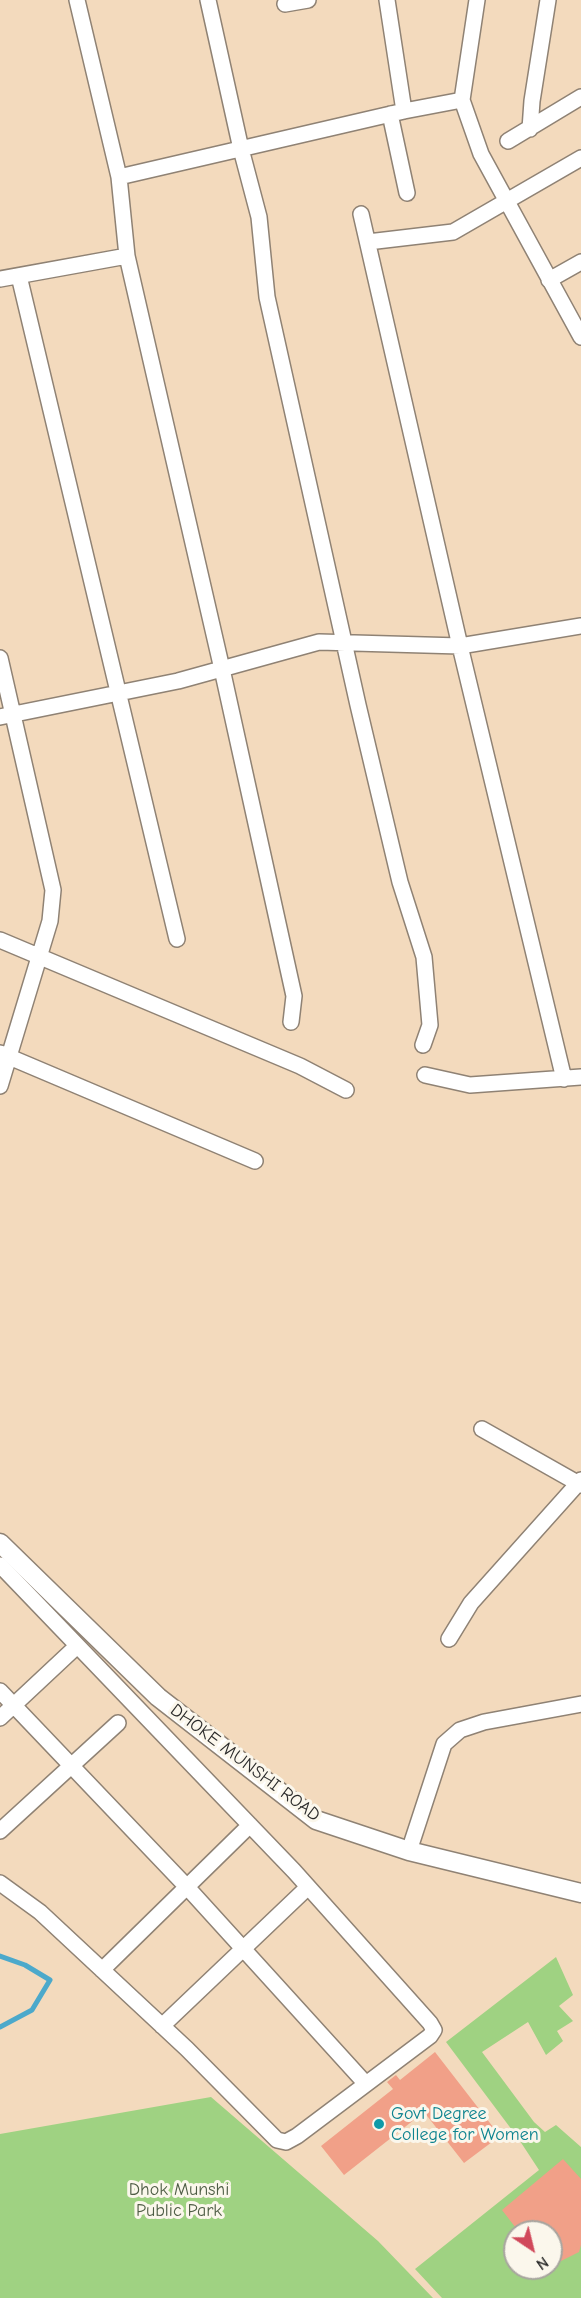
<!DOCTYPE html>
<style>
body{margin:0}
#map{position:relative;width:581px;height:2298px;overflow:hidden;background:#f3dabd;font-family:"Comic Neue",sans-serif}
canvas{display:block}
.north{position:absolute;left:503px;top:2220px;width:60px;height:60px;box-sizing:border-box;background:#fbf7ec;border:2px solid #a8a59f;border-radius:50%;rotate:145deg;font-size:16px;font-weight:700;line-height:24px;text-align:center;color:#2b2b2b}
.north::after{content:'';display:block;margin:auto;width:21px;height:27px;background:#d1495b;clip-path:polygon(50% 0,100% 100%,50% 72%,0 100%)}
</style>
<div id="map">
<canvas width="581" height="2298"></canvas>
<div class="north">N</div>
</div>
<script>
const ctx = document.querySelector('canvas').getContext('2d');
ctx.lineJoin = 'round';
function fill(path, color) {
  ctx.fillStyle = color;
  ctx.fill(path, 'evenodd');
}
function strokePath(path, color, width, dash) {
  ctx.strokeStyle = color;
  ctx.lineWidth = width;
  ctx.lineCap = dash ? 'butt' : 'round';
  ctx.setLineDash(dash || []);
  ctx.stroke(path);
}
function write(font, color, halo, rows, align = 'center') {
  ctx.font = font + ' "Comic Neue",sans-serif';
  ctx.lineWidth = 6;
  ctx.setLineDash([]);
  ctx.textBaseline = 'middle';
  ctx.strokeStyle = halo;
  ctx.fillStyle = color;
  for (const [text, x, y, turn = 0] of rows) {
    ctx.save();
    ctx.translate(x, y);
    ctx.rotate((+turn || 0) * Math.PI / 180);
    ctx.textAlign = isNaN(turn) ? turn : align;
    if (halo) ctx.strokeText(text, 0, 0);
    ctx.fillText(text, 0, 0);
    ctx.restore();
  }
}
const green = new Path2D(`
 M 556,1957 L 573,1995 L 559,2006 L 573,2021 L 557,2031 L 563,2041 L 546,2055 L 528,2022 L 482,2052 L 534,2122 L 545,2132 L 556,2125 L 581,2147 L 581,2298 L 442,2298 L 415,2269 L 539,2170 L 518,2138 L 446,2042 ZM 515,2232 L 551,2232 L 551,2268 L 515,2268 Z
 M 211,2097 L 378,2241 L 433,2298 L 0,2298 L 0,2134 Z`);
const stream = new Path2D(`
 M 0,1956 L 25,1965 L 50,1980 L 32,2010 L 0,2027`);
const building = new Path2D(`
 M 435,2052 L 500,2136 L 464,2163 L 424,2112 L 344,2175 L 321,2146 L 393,2089 L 387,2082 L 396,2075 L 400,2080 Z
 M 563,2159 L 581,2179 L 581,2245 L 579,2252 L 551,2266 L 551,2232 L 519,2232 L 502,2210 Z`);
const minor = new Path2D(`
 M 77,0 L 119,177
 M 208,0 L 241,149 L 259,217 L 267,297 L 358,705 L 400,882 L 424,957 L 430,1025 L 423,1045
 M 387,0 L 404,111
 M 285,4 L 308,0
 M 462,100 L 481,154 L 581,337
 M 390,114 L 407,193
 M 530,129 L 532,101 L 548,0
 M 508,141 L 581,97
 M 361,214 L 460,646 L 564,1079
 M 368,242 L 453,232 L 581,158
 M 127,256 L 222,669 L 294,996 L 291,1022
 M 19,276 L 177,939
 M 0,279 L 127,256 L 119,177 L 404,111 L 462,100 L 477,0
 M 549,280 L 581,262
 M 0,658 L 53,890 L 50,921 L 0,1086
 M 0,717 L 178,681 L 319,642 L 460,646 L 581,626
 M 0,940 L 300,1066 L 346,1090
 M 0,1053 L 255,1161
 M 425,1075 L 470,1085 L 581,1077
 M 482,1429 L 581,1485
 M 0,1565 L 294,1871 L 430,2023 L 434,2030 L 430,2036 L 297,2136 L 286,2142 L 277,2140 L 187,2049 L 40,1912 L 0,1883
 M 449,1639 L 471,1603 L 581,1480
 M 0,1691 L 187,1887 L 366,2084
 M 0,1718 L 77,1646
 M 0,1831 L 118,1723
 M 409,1851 L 444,1744 L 460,1730 L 484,1722 L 581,1704
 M 102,1970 L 250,1825
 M 162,2026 L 308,1887`);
const tertiary = new Path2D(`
 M 0,1543 L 158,1697 L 316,1820 L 409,1851 L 581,1893`);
const markers = [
 [379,2124,6,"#0f9aa8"]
];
const streetNames = [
 ["DHOKE MUNSHI ROAD",245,1763,37]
];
const cultureNames = [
 ["Govt Degree",391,2114],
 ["College for Women",391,2135]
];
const parkNames = [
 ["Dhok Munshi",179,2190],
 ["Public Park",179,2211]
];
fill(green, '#9fd282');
strokePath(stream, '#4ca9cb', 5);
fill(building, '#f1a088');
strokePath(minor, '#8f8274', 18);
strokePath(tertiary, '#8f8274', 21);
strokePath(minor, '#fff', 15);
strokePath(tertiary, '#fff', 18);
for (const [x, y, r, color] of markers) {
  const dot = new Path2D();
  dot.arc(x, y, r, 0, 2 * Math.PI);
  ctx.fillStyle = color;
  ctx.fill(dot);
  strokePath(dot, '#fbf7ec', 2);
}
write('18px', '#2b2b2b', '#fbf7ec', streetNames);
write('18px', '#0d838f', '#fbf7ec', cultureNames, 'left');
write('18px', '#4e5d45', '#fbf7ec', parkNames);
</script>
